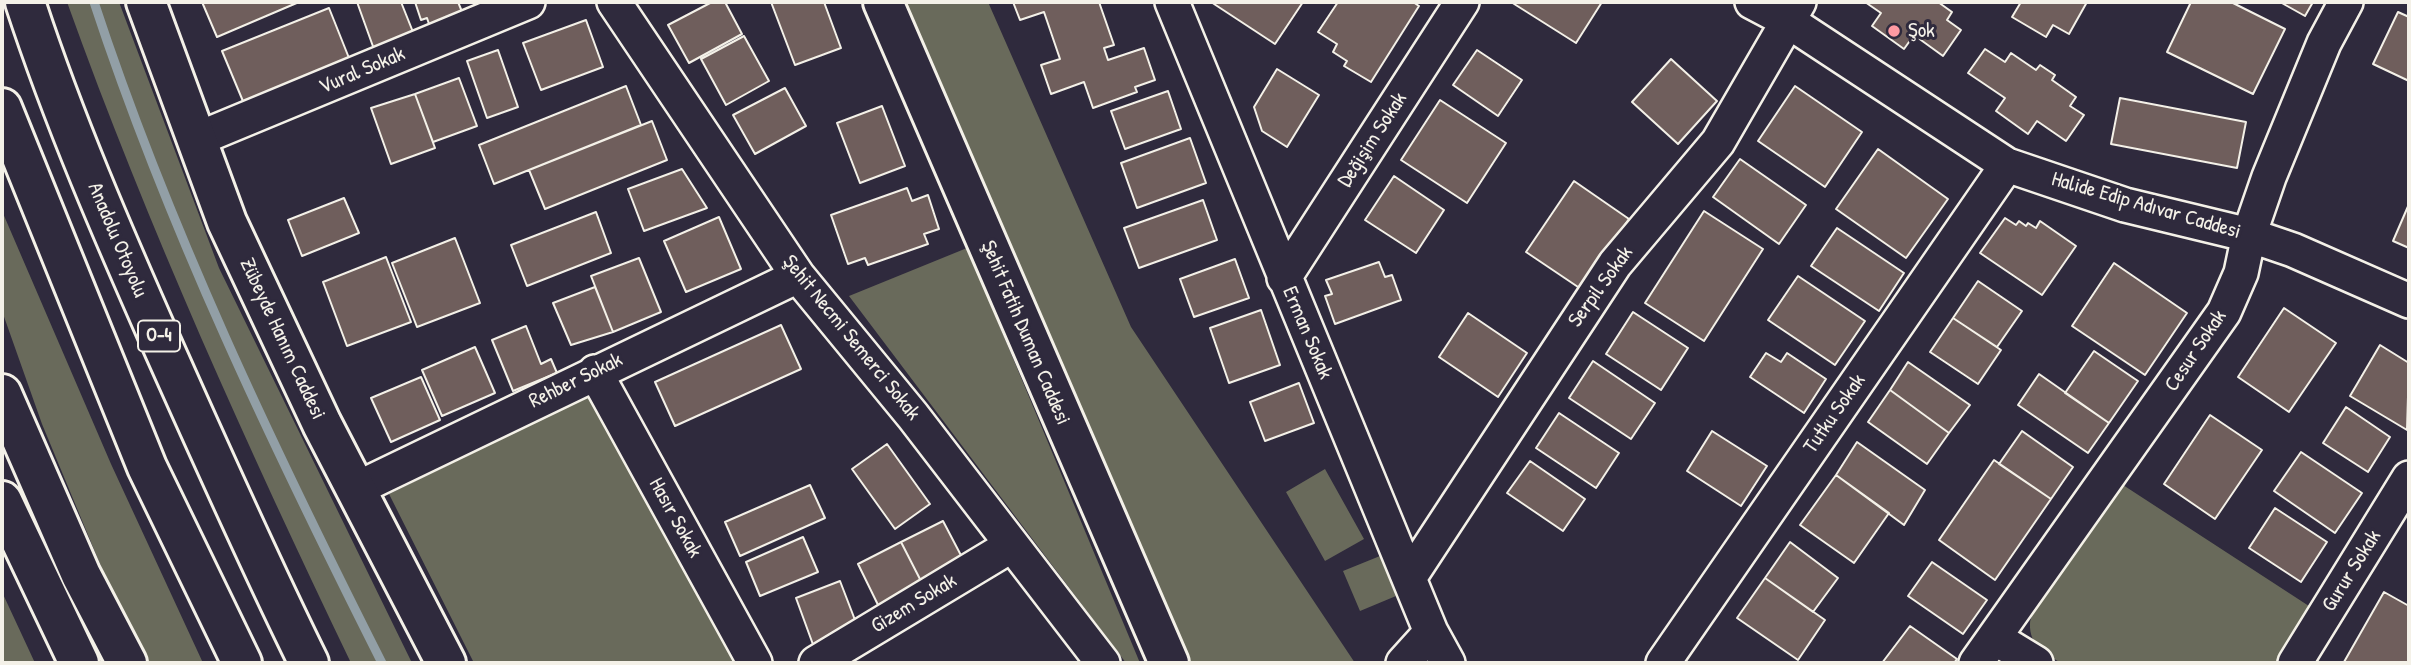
<!DOCTYPE html>
<meta charset="utf-8">
<style>
body{margin:0}
#map{position:relative;width:2411px;height:665px;overflow:hidden;background:#2f2a3d;font-family:"Patrick Hand",sans-serif}
canvas{display:block}
.frame{position:absolute;inset:0;border:4px solid #f4f1e8;pointer-events:none}
</style>
<div id="map">
<canvas width="2411" height="665"></canvas>
<div class="frame"></div>
</div>
<script>
const ctx = document.querySelector('canvas').getContext('2d');
ctx.lineJoin = 'round';
function fill(path, color) {
  ctx.fillStyle = color;
  ctx.fill(path, 'evenodd');
}
function strokePath(path, color, width, dash) {
  ctx.strokeStyle = color;
  ctx.lineWidth = width;
  ctx.lineCap = dash ? 'butt' : 'round';
  ctx.setLineDash(dash || []);
  ctx.stroke(path);
}
function write(font, color, halo, rows, align = 'center') {
  ctx.font = font + ' "Patrick Hand",sans-serif';
  ctx.lineWidth = 6;
  ctx.setLineDash([]);
  ctx.textBaseline = 'middle';
  ctx.strokeStyle = halo;
  ctx.fillStyle = color;
  for (const [text, x, y, turn = 0] of rows) {
    ctx.save();
    ctx.translate(x, y);
    ctx.rotate((+turn || 0) * Math.PI / 180);
    ctx.textAlign = isNaN(turn) ? turn : align;
    if (halo) ctx.strokeText(text, 0, 0);
    ctx.fillText(text, 0, 0);
    ctx.restore();
  }
}
const green = new Path2D(`
 M 67,2 L 119,2 L 219,268 L 412,663 L 351,663 C 247,446 148,228 67,2 Z
 M 905,2 L 988,2 L 1131,327 L 1355,663 L 1188,663 Z
 M 2,211 L 111,464 L 203,663 L 148,663 L 110,588 L 42,424 L 2,311 Z
 M 967,248 L 1140,663 L 1126,663 L 849,296 Z
 M 589,396 L 734,663 L 474,663 L 389,494 Z
 M 1325,469 L 1364,539 L 1325,561 L 1286,492 Z
 M 2123,485 L 2312,608 L 2277,663 L 2061,663 C 2046,654 2029,645 2030,624 C 2032,600 2105,510 2123,485 Z
 M 1380,556 L 1396,596 L 1360,611 L 1343,571 Z
 M 2,592 L 35,663 L 2,663 Z`);
const stream = new Path2D(`
 M 94,2 C 169,230 274,449 382,663`);
const building = new Path2D(`
 M 202,2 L 299,2 L 217,37 Z
 M 357,2 L 401,2 L 415,37 L 375,52 Z
 M 415,2 L 458,2 L 463,14 L 430,27 L 427,18 L 421,20 Z
 M 712,2 L 725,2 L 742,34 L 689,63 L 668,25 Z
 M 771,2 L 824,2 L 841,48 L 795,65 Z
 M 1013,2 L 1099,2 L 1114,45 L 1104,48 L 1108,60 L 1144,48 L 1155,80 L 1135,87 L 1137,92 L 1093,108 L 1084,82 L 1051,94 L 1041,65 L 1060,59 L 1044,12 L 1020,20 Z
 M 1211,2 L 1303,2 L 1275,44 Z
 M 1338,2 L 1413,2 L 1419,6 L 1371,82 L 1344,66 L 1347,61 L 1333,52 L 1337,44 L 1318,32 Z
 M 1511,2 L 1602,2 L 1576,43 Z
 M 1865,2 L 1938,2 L 1952,12 L 1947,20 L 1961,30 L 1943,56 L 1914,35 L 1904,49 L 1872,26 L 1881,13 Z
 M 2021,2 L 2087,2 L 2069,34 L 2053,25 L 2046,37 L 2012,17 Z
 M 2191,2 L 2231,2 L 2285,29 L 2253,94 L 2167,52 Z
 M 2280,2 L 2313,2 L 2305,16 Z
 M 329,8 L 351,63 L 245,106 L 222,51 Z
 M 2398,12 L 2409,17 L 2409,81 L 2373,64 Z
 M 586,20 L 603,67 L 541,90 L 523,43 Z
 M 744,36 L 769,81 L 726,105 L 701,59 Z
 M 1985,49 L 2005,62 L 2011,53 L 2036,70 L 2040,65 L 2055,75 L 2052,80 L 2076,97 L 2070,106 L 2084,115 L 2066,141 L 2037,121 L 2028,134 L 1996,111 L 2005,98 L 1968,73 Z
 M 498,50 L 518,107 L 487,118 L 467,61 Z
 M 1477,50 L 1522,80 L 1498,116 L 1453,85 Z
 M 1671,59 L 1717,101 L 1678,144 L 1632,102 Z
 M 1277,69 L 1319,95 L 1287,147 L 1262,131 L 1254,107 Z
 M 459,78 L 477,126 L 433,142 L 415,94 Z
 M 626,86 L 641,125 L 494,184 L 479,145 Z
 M 1795,86 L 1862,132 L 1825,187 L 1758,141 Z
 M 785,88 L 806,126 L 755,154 L 733,115 Z
 M 1168,91 L 1181,129 L 1125,149 L 1111,111 Z
 M 415,94 L 435,148 L 391,164 L 371,108 Z
 M 2120,98 L 2246,122 L 2237,168 L 2111,144 Z
 M 1440,100 L 1506,143 L 1467,203 L 1401,160 Z
 M 882,106 L 905,166 L 860,183 L 837,123 Z
 M 652,121 L 667,160 L 545,209 L 529,170 Z
 M 1190,138 L 1206,183 L 1137,208 L 1121,163 Z
 M 1878,149 L 1948,199 L 1906,258 L 1836,209 Z
 M 1740,159 L 1806,205 L 1779,244 L 1713,197 Z
 M 682,169 L 707,208 L 644,231 L 628,189 Z
 M 1394,176 L 1444,210 L 1416,253 L 1365,220 Z
 M 1574,181 L 1629,219 L 1581,289 L 1526,252 Z
 M 907,188 L 912,201 L 928,195 L 939,229 L 924,234 L 928,244 L 868,265 L 865,258 L 848,264 L 831,215 Z
 M 344,198 L 359,233 L 302,256 L 288,220 Z
 M 1203,200 L 1217,240 L 1139,268 L 1124,228 Z
 M 2409,204 L 2409,248 L 2393,241 Z
 M 1704,211 L 1763,249 L 1704,341 L 1645,303 Z
 M 596,212 L 611,253 L 527,286 L 511,245 Z
 M 719,217 L 741,269 L 686,292 L 664,241 Z
 M 2005,218 L 2016,225 L 2019,221 L 2026,226 L 2028,223 L 2036,228 L 2040,221 L 2076,246 L 2042,295 L 1980,253 Z
 M 1837,228 L 1904,273 L 1879,311 L 1811,266 Z
 M 455,238 L 480,303 L 417,327 L 392,263 Z
 M 386,257 L 411,322 L 347,346 L 323,282 Z
 M 639,258 L 661,312 L 613,332 L 591,276 Z
 M 1235,259 L 1249,298 L 1194,317 L 1180,279 Z
 M 1379,262 L 1385,277 L 1392,275 L 1401,300 L 1335,324 L 1325,296 L 1332,294 L 1326,280 Z
 M 2114,263 L 2187,313 L 2145,375 L 2072,326 Z
 M 1798,276 L 1865,321 L 1835,365 L 1768,320 Z
 M 1978,281 L 2022,311 L 1997,347 L 1953,318 Z
 M 595,287 L 613,332 L 571,345 L 553,303 Z
 M 2284,308 L 2336,343 L 2289,412 L 2238,377 Z
 M 1261,310 L 1280,365 L 1229,383 L 1210,328 Z
 M 1633,312 L 1688,348 L 1661,390 L 1606,354 Z
 M 1468,313 L 1527,353 L 1498,397 L 1439,357 Z
 M 1953,318 L 2001,350 L 1978,384 L 1930,352 Z
 M 781,325 L 801,369 L 675,426 L 655,382 Z
 M 526,326 L 541,364 L 551,359 L 557,373 L 513,391 L 492,340 Z
 M 2380,345 L 2409,363 L 2407,430 L 2350,396 Z
 M 475,347 L 495,393 L 442,416 L 422,370 Z
 M 2094,351 L 2138,381 L 2109,423 L 2065,393 Z
 M 1766,353 L 1781,362 L 1787,353 L 1826,379 L 1804,413 L 1750,377 Z
 M 1593,361 L 1655,403 L 1631,439 L 1569,398 Z
 M 1908,362 L 1970,405 L 1949,433 L 1890,390 Z
 M 2039,374 L 2109,423 L 2088,453 L 2018,405 Z
 M 421,377 L 440,420 L 391,442 L 371,398 Z
 M 1299,383 L 1314,423 L 1265,441 L 1250,402 Z
 M 1890,390 L 1949,433 L 1927,464 L 1868,422 Z
 M 2346,407 L 2390,437 L 2368,472 L 2323,443 Z
 M 1559,413 L 1619,453 L 1596,488 L 1536,448 Z
 M 2210,415 L 2262,450 L 2215,519 L 2164,484 Z
 M 1712,431 L 1767,466 L 1741,506 L 1687,471 Z
 M 2022,431 L 2073,467 L 2051,499 L 1999,464 Z
 M 1857,442 L 1925,490 L 1904,525 L 1836,475 Z
 M 887,444 L 930,504 L 895,529 L 852,469 Z
 M 2301,452 L 2362,493 L 2335,533 L 2274,491 Z
 M 1994,460 L 2051,499 L 1995,580 L 1939,540 Z
 M 1530,461 L 1585,499 L 1563,531 L 1507,493 Z
 M 1836,475 L 1889,513 L 1854,563 L 1800,525 Z
 M 810,485 L 825,518 L 740,556 L 725,522 Z
 M 2275,508 L 2327,542 L 2301,582 L 2249,548 Z
 M 943,521 L 965,563 L 923,585 L 901,542 Z
 M 803,537 L 818,572 L 760,596 L 746,562 Z
 M 901,542 L 923,585 L 880,609 L 858,564 Z
 M 1790,542 L 1838,578 L 1813,612 L 1765,578 Z
 M 1932,562 L 1987,600 L 1963,634 L 1908,596 Z
 M 1765,578 L 1825,620 L 1798,660 L 1737,618 Z
 M 840,581 L 860,633 L 815,650 L 796,598 Z
 M 2384,592 L 2409,606 L 2409,663 L 2347,663 L 2344,662 Z
 M 1910,626 L 1957,659 L 1954,663 L 1882,663 Z`);
const street = new Path2D(`
 M 614,2 L 798,276 L 913,416 L 1103,663
 M 1172,2 L 1431,632 L 1448,663
 M 1752,2 L 1788,21 L 2007,165 L 2125,205 L 2249,235 L 2293,250 L 2409,301
 M 195,140 L 528,2
 M 1284,278 L 1462,2
 M 595,372 L 755,663
 M 356,489 L 798,276
 M 1409,578 L 1615,264 L 1718,142 L 1799,2
 M 1995,638 L 2036,663
 M 816,663 L 1012,545
 M 1403,663 L 1431,632
 M 1663,663 L 2007,165
 M 1976,663 L 2224,312 L 2241,273 L 2249,235 L 2269,177 L 2324,43 L 2346,2
 M 2295,663 L 2409,478`);
const secondary = new Path2D(`
 M 146,2 L 227,222 L 322,424 L 446,663
 M 883,2 L 1169,663`);
const primary = new Path2D(`
 M 2,394 L 81,575 L 127,663
 M 2,501 L 79,663`);
const highway = new Path2D(`
 M 25,2 C 64,121 114,236 165,351 C 212,456 258,560 309,663
 M 2,108 L 147,467 L 242,663`);
const markers = [
 [1894,31,7,"#ff9aa2"]
];
const shields = [
 [159,336,42]
];
const shieldNames = [
 ["O-4",159,336]
];
const poiNames = [
 ["Şok",1908,31]
];
const streetNames = [
 ["Vural Sokak",362,71,-23],
 ["Değişim Sokak",1373,140,-57],
 ["Halide Edip Adıvar Caddesi",2146,206,16],
 ["Anadolu Otoyolu",117,240,67],
 ["Serpil Sokak",1601,287,-54],
 ["Şehit Fatih Duman Caddesi",1025,333,67],
 ["Erman Sokak",1307,333,67],
 ["Şehit Necmi Semerci Sokak",851,338,51],
 ["Zübeyde Hanım Caddesi",282,339,65],
 ["Cesur Sokak",2196,351,-56],
 ["Rehber Sokak",576,381,-26],
 ["Tutku Sokak",1835,414,-55],
 ["Hasır Sokak",675,518,61],
 ["Gurur Sokak",2352,571,-58],
 ["Gizem Sokak",914,604,-31]
];
fill(green, '#696a5b');
strokePath(stream, '#929fa6', 9);
fill(building, '#6f5e5c');
strokePath(building, '#f4f1e8', 2);
strokePath(street, '#f4f1e8', 38);
strokePath(secondary, '#f4f1e8', 44);
strokePath(primary, '#f4f1e8', 44);
strokePath(highway, '#f4f1e8', 44);
strokePath(street, '#2f2a3d', 33);
strokePath(secondary, '#2f2a3d', 38);
strokePath(primary, '#2f2a3d', 38);
strokePath(highway, '#2f2a3d', 38);
for (const [x, y, r, color] of markers) {
  const dot = new Path2D();
  dot.arc(x, y, r, 0, 2 * Math.PI);
  ctx.fillStyle = color;
  ctx.fill(dot);
  strokePath(dot, '#2f2a3d', 2.5);
}
for (const [x, y, w] of shields) {
  const box = new Path2D();
  box.roundRect(x - w / 2, y - 15.5, w, 31, 5);
  ctx.fillStyle = '#2f2a3d';
  ctx.fill(box);
  strokePath(box, '#f4f1e8', 2);
}
write('bold 19px', '#f4f1e8', null, shieldNames);
write('21px', '#f4f1e8', '#2f2a3d', poiNames, 'left');
write('21px', '#f4f1e8', '#2f2a3d', streetNames);
</script>
